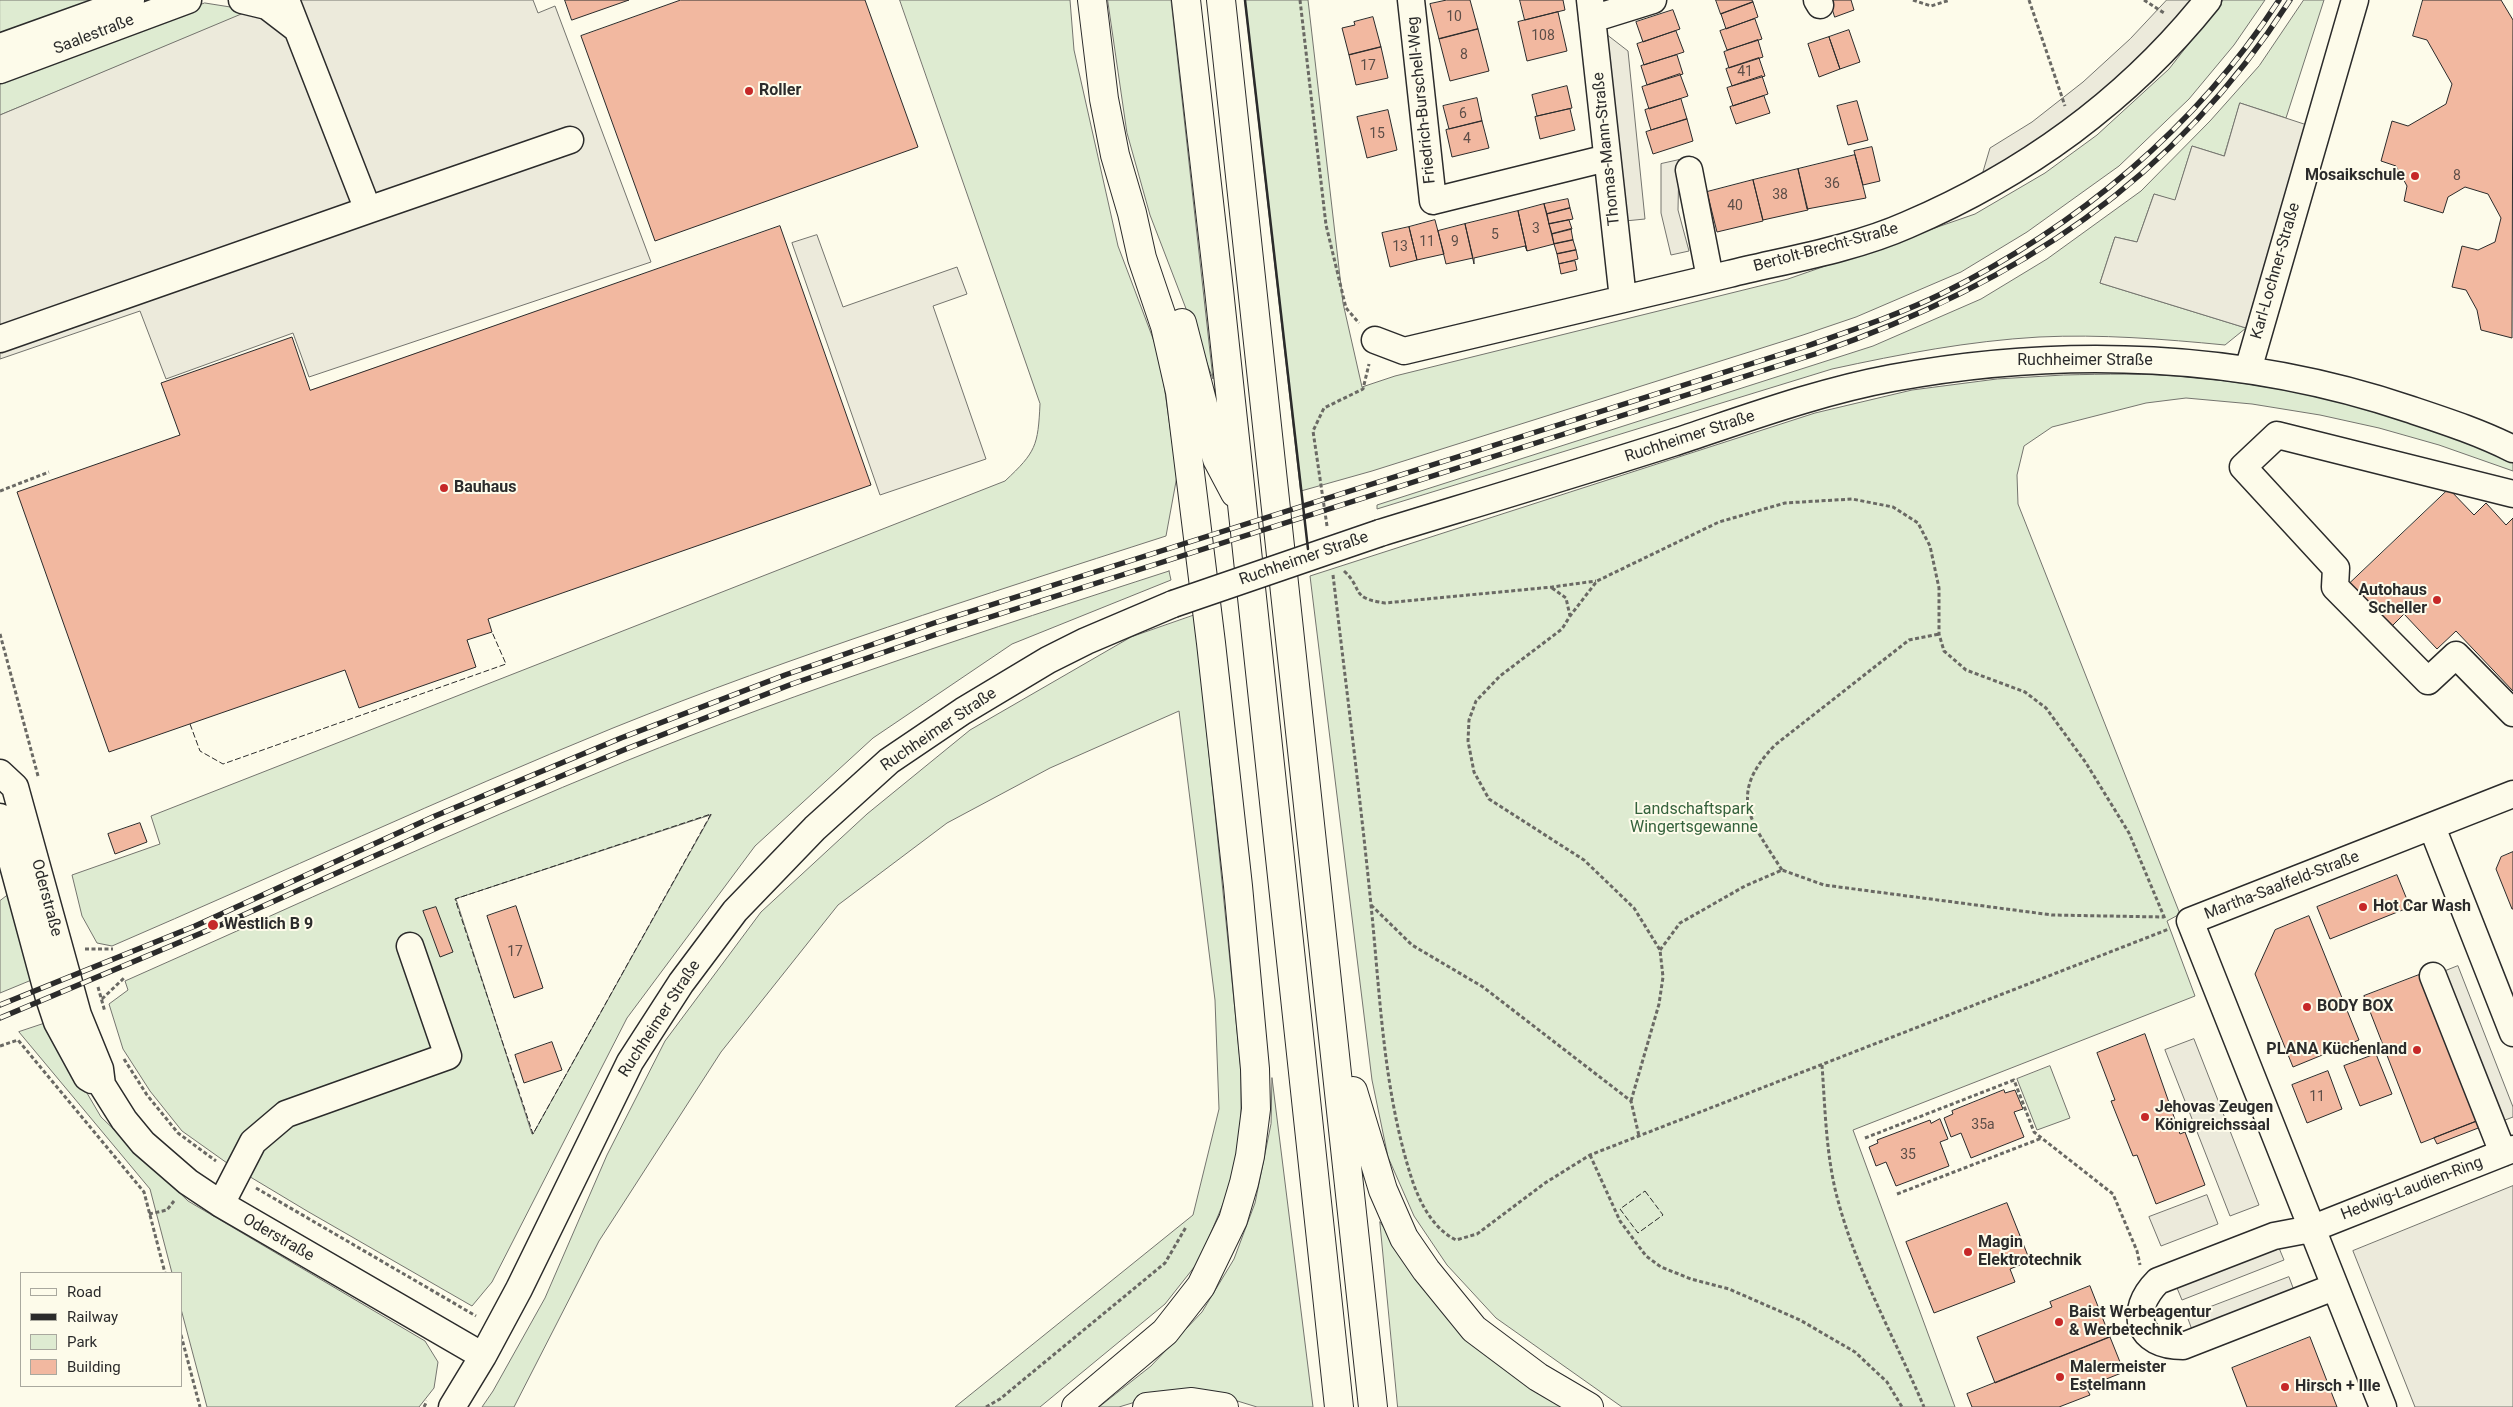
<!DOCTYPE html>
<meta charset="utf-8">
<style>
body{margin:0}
#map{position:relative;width:2513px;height:1407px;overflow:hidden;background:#fdfbea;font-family:Roboto,sans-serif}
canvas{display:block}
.legend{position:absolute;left:20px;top:1272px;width:162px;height:115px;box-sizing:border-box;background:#fdfbea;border:1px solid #a9a89e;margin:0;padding:6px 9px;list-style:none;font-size:15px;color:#2b2b2b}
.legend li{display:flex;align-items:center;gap:10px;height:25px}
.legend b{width:25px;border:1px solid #a9a89e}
</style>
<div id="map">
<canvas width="2513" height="1407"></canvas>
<ul class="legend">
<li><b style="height:6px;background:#fdfbea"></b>Road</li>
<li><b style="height:6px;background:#2b2b2b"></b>Railway</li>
<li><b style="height:14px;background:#deebd1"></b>Park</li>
<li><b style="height:14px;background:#f2b8a0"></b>Building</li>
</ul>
</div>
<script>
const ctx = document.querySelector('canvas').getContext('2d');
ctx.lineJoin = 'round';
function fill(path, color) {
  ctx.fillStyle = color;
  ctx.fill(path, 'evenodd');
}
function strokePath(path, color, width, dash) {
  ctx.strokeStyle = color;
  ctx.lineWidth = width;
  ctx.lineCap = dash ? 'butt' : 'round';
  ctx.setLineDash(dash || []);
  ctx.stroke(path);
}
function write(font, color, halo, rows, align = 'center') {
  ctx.font = font + ' Roboto,sans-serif';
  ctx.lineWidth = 4;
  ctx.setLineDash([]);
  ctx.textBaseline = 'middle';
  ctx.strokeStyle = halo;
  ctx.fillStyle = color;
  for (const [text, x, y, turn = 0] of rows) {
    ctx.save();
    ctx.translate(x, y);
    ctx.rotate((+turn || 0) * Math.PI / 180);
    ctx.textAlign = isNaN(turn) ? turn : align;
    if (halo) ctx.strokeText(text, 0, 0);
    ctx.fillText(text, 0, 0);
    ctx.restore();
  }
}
const green = new Path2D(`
 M 0,0 L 112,0 L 0,39 Z
 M 900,0 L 1070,0 L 1074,50 L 1118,246 L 1160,357 L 1177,476 L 1166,536 C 980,596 794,655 613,728 C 444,797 279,874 112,946 L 97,943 L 82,916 L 72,875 L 160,844 L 151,816 L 1005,481 C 1036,452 1038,446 1040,404 Z
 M 1108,0 L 1171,0 L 1213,379 L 1150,215 L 1127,133 Z
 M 1245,0 L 1308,0 L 1343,303 L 1362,387 L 1395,376 L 1788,279 L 1975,214 L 2045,173 L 2097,135 L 2169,69 L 2223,0 L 2265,0 L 2234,45 L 2189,99 L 2119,166 L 2027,232 L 1961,272 L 1856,317 L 1803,335 L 1372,471 L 1301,491 Z
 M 2304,0 L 2324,0 L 2286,118 L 2240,103 L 2224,156 L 2192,146 L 2175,201 L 2154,194 L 2137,242 L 2115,237 L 2100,283 L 2246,328 L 2225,345 C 2163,339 2101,334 2039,337 C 1969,341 1901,354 1832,369 L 1377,509 L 1377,505 L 1873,346 L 1981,299 L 2047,259 L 2141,191 L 2210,121 L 2259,66 Z
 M 205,3 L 243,9 L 259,15 L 242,15 L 0,115 L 0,79 L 68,52 Z
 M 2064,375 C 2105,374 2147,373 2189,377 C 2299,387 2413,414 2513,463 L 2513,471 L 2439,445 L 2379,428 L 2320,415 L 2252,404 L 2186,398 L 2146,403 L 2052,427 L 2024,446 L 2017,475 L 2018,504 L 2180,914 L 2167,921 L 2195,996 L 1853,1130 L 1955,1407 L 1622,1407 L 1496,1318 L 1447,1265 L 1414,1216 L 1388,1157 L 1372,1080 L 1310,576 L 1815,413 L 1912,390 L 1997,379 Z
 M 1169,571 L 1171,580 L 1012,644 L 873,738 L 755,846 L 627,1018 L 492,1282 L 472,1306 L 307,1211 L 227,1163 L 182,1131 L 150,1091 L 123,1049 L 109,1004 L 128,990 L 125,981 C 292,907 457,830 626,761 C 804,689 987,630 1169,571 ZM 711,815 L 533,1134 L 532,1134 L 456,899 Z
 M 1195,615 L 1241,1070 L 1241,1136 L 1228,1192 L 1199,1261 L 1165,1304 L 1040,1407 L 955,1407 L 1193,1215 L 1219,1109 L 1215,1000 L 1179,711 L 1050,768 L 947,823 L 838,905 L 721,1052 L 599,1241 L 514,1407 L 482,1407 L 493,1391 L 545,1298 L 607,1155 L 665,1041 L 761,912 L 867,814 L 970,730 L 1131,637 Z
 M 8,895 L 34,979 L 0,993 L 0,901 Z
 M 46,1023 L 101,1117 L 188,1201 L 425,1341 L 438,1362 L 434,1388 L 419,1407 L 207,1407 L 181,1309 L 181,1273 L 172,1273 L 150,1189 L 19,1032 Z
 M 2050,1066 L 2070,1118 L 2037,1130 L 2017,1079 Z
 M 1272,1078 L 1313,1407 L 1257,1407 L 1208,1392 L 1168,1392 L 1119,1407 L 1099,1407 L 1151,1366 L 1202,1312 L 1234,1259 L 1255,1203 L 1271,1124 Z
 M 1380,1222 L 1446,1317 L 1523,1377 L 1568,1407 L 1398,1407 Z`);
const parking = new Path2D(`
 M 281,0 L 533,0 L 538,13 L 555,6 L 651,262 L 309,377 L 293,333 L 166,379 L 140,311 L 0,359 L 0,115 L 246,12 Z
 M 2167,0 L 2194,0 L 2144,54 L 2095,98 L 2042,139 L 1982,175 L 1990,148 L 2032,122 L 2083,82 L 2130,39 Z
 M 1606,34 L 1628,51 L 1645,219 L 1625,221 Z
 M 2240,103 L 2307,125 L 2246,328 L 2100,283 L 2115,237 L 2137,242 L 2154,194 L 2175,200 L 2192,146 L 2224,156 Z
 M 1679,160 L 1678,210 L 1689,251 L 1671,255 L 1661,213 L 1661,164 Z
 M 817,235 L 843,307 L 957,267 L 967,294 L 933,306 L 986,459 L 880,495 L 792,243 Z
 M 2458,966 L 2513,1107 L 2513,1117 L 2492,1125 L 2433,976 Z
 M 2194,1039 L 2259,1205 L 2230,1216 L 2165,1050 Z
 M 2513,1186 L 2513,1407 L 2415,1407 L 2353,1251 Z
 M 2207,1195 L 2218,1224 L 2161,1246 L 2149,1217 Z
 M 2274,1236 L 2284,1260 L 2182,1300 L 2172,1276 Z
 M 2289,1277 L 2298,1301 L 2196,1341 L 2187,1316 Z`);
const building = new Path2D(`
 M 565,0 L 629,0 L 572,20 Z
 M 681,0 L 865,0 L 918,147 L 655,241 L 581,36 Z
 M 1447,0 L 1470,0 L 1478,29 L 1439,39 L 1430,4 Z
 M 1520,0 L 1563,0 L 1565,10 L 1525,20 Z
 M 1716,0 L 1752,0 L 1753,2 L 1721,14 Z
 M 1830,0 L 1851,0 L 1854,10 L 1835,17 Z
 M 2423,0 L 2501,0 L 2513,20 L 2512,338 L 2481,330 L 2477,310 L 2466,290 L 2452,287 L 2462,246 L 2478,250 L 2495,242 L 2501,218 L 2488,194 L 2465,187 L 2448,197 L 2443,213 L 2404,201 L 2407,186 L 2396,166 L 2381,161 L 2392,121 L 2408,126 L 2446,104 L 2452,84 L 2427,40 L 2413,36 Z
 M 1753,2 L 1758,17 L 1726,29 L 1721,14 Z
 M 1673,10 L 1680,29 L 1643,42 L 1636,22 Z
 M 1558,12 L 1567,51 L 1527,61 L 1518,22 Z
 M 1373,17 L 1381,47 L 1349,55 L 1342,28 L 1355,25 L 1354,22 Z
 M 1755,19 L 1762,39 L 1727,50 L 1720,31 Z
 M 1478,29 L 1489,71 L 1450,81 L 1439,39 Z
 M 1849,30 L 1860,62 L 1840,69 L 1829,37 Z
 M 1676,31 L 1684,52 L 1644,65 L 1637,44 Z
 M 1829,37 L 1840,69 L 1819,77 L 1808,44 Z
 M 1758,40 L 1763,57 L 1729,68 L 1724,52 Z
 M 1381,47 L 1388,78 L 1356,85 L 1349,55 Z
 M 1677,55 L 1683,74 L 1647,85 L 1641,66 Z
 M 1759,58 L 1765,76 L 1732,86 L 1726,69 Z
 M 1680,74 L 1688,96 L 1649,109 L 1642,87 Z
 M 1762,76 L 1768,94 L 1733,106 L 1727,88 Z
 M 1567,86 L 1572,108 L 1537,116 L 1532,95 Z
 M 1764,96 L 1770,113 L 1736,124 L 1730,107 Z
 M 1477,98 L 1482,121 L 1449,129 L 1443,106 Z
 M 1681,99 L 1687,119 L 1651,130 L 1645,110 Z
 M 1857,101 L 1868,140 L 1848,145 L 1837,106 Z
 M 1570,109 L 1575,130 L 1540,139 L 1535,117 Z
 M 1388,110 L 1397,150 L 1367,158 L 1357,117 Z
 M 1687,119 L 1693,141 L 1653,154 L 1646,132 Z
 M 1482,121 L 1489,148 L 1452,157 L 1446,130 Z
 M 1872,147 L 1880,181 L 1863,185 L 1854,151 Z
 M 1855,155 L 1866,198 L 1807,209 L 1798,169 Z
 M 1798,169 L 1808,210 L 1763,220 L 1753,180 Z
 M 1753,180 L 1763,221 L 1717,232 L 1707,192 Z
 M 1568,199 L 1570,208 L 1547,214 L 1544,204 Z
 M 1544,204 L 1554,244 L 1527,251 L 1518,211 Z
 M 1570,208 L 1573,219 L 1549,224 L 1547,214 Z
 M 1518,211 L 1527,251 L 1525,246 L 1474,258 L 1474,264 L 1465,224 Z
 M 1435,220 L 1444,254 L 1417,260 L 1409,227 Z
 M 1569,220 L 1572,229 L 1552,234 L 1549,224 Z
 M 1465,224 L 1473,258 L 1446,264 L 1438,231 Z
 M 780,226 L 871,485 L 488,619 L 492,632 L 467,640 L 476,667 L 359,708 L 345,670 L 109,752 L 17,492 L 180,435 L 161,383 L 292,337 L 310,390 Z
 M 1409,227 L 1417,260 L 1390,267 L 1382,233 Z
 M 1571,229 L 1573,240 L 1554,244 L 1552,234 Z
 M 1573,240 L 1576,250 L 1557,254 L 1554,244 Z
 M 1576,250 L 1578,259 L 1559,264 L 1557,254 Z
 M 1575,261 L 1577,270 L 1561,274 L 1559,264 Z
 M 2449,489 L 2474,515 L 2486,503 L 2506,525 L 2513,518 L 2513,691 L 2456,631 L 2437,649 L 2404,614 L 2389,629 L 2347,586 Z
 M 140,823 L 147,842 L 115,854 L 108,834 Z
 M 2513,852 L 2513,909 L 2512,909 L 2496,869 L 2501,857 Z
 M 2397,875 L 2410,907 L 2330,939 L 2317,907 Z
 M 516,906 L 543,988 L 514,998 L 487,916 Z
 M 436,907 L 453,952 L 440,957 L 423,911 Z
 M 2309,916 L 2359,1040 L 2293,1067 L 2255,974 L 2275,930 Z
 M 2419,975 L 2477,1121 L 2421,1143 L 2364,996 Z
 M 2145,1034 L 2180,1134 L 2185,1132 L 2205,1185 L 2156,1204 L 2137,1155 L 2133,1156 L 2111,1101 L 2115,1100 L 2097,1053 Z
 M 552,1042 L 562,1070 L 524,1083 L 515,1055 Z
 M 2376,1054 L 2392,1094 L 2360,1106 L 2344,1066 Z
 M 2328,1071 L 2342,1109 L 2307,1123 L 2292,1085 Z
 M 2004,1090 L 2005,1093 L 2015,1090 L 2023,1109 L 2014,1112 L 2024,1137 L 1971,1158 L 1961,1133 L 1951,1137 L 1944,1118 L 1953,1114 L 1952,1111 Z
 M 1940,1119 L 1948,1139 L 1940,1142 L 1949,1166 L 1896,1186 L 1886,1162 L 1876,1166 L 1869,1147 L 1878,1143 L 1877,1140 L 1930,1120 L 1931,1123 Z
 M 2477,1121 L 2486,1125 L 2437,1144 L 2434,1138 Z
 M 2007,1203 L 2030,1261 L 2010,1269 L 2015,1282 L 1934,1313 L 1906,1242 Z
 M 2090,1286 L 2110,1337 L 1995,1383 L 1977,1337 L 2052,1307 L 2050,1302 Z
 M 2110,1337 L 2124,1372 L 2086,1387 L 2090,1395 L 2059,1407 L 1972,1407 L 1967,1394 Z
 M 2310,1337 L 2337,1407 L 2247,1407 L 2232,1368 Z`);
const path = new Path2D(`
 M 1300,0 L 1326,225 L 1346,308 L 1359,323
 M 1913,0 L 1931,6 L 1950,0
 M 2029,0 L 2065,106
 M 2144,0 L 2164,13
 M 0,491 L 49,472
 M 1327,526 L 1313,431 L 1324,408 L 1363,389 L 1369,364
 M 1344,571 C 1364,589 1349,598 1385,603 L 1552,587 L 1596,581
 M 1333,575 C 1346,685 1360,795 1371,905 C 1380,994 1383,1084 1409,1170 C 1417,1197 1430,1227 1456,1240 L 1477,1234 L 1545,1183 L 1590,1155 L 2169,929
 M 1552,588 L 1566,598 L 1570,616
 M 0,634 L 38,776
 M 1782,870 C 1750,820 1727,795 1775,745 L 1909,640 L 1939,634
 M 1371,905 L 1412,945 L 1483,987 L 1631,1101 L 1639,1136
 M 85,949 L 113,949
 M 1660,950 L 1680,923 L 1745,886 L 1782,870 L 1824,885 L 2052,915 L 2163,917
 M 98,987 L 105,1012
 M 102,999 L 124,978
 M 0,1046 L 18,1040 L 144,1192 L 165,1273
 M 124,1059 L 147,1095 L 178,1133 L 216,1161
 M 1822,1065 C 1825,1107 1826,1152 1836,1193 C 1855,1269 1894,1336 1924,1407
 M 1631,1101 L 1659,1004 L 1663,977 L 1660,950 L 1634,908 L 1584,860 L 1489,799 L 1474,772 L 1468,741 L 1469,720 L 1476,701 L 1500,676 L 1562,629 L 1570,616 L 1597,581 L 1719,522 L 1785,503 L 1852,499 L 1893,507 L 1918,523 L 1930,546 L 1939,588 L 1939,634 L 1944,651 L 1966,670 L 2025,692 L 2046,708 L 2086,763 L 2129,833 L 2165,919
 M 1865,1138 L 2014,1080 L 2034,1132 L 2113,1194 L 2137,1251 L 2140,1265
 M 1590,1155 L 1620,1221 L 1646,1256 L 1661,1267 L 1691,1279 L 1729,1289 L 1800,1320 L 1855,1352 L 1887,1382 L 1902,1407
 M 256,1188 L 476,1316
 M 1897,1194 L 2042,1138
 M 149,1214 L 167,1210 L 174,1201
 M 181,1335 L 200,1407
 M 424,1407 L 427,1401
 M 986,1407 L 1000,1399 L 1165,1263 L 1186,1227`);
const minor = new Path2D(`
 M 242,0 L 267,6 L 297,29
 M 1411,0 L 1433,201 L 1607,158
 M 1590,0 L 1623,299
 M 1817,0 L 1820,5
 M 1592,19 L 1653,0
 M 0,47 L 131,0
 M 0,70 L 188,0
 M 1689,170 L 1710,278
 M 368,210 L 570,140
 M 0,339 L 368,210 L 286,0
 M 1375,340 L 1404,351 C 1512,325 1621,300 1729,274 C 1786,260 1853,249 1907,225 C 2024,175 2128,100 2208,0
 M 2248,370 L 2355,0
 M 2513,494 L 2277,435 L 2243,467 L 2336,568 L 2335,587 L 2428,681 L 2456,655 L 2513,713
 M 1380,533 C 1478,503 1575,474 1672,443 C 1745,419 1817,392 1892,378 C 2065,346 2243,353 2409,409 C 2445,421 2479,432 2513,449
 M 0,773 L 15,787 L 78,1015 L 100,1069 L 102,1085 L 124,1120 L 143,1143 L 188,1182 L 221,1204 L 483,1356
 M 0,817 L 49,998 L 57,1022 L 87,1077 L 92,1080
 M 2432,827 L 2513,1033
 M 2433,976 L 2503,1153
 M 221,1204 L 253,1142 L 286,1114 L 448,1056 L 410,946
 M 2334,1287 L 2183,1346 C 2138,1346 2127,1312 2158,1281 L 2274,1236 L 2311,1229 L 2513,1149
 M 452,1407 L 483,1356 L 519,1289 L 630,1062 L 681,983 L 735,911 L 815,828 L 889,761 L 963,711 L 1048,660 L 1086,641 L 1173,604
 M 2383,1407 L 2190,921 L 2513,794`);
const highway = new Path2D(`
 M 1186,0 L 1219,290 L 1339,1407
 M 1221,0 L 1373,1407
 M 1182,323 L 1217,459 L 1235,493
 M 1353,1091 L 1383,1190 L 1404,1238 L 1426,1270 L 1474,1329 L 1538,1377 L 1589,1407
 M 1076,1407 L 1165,1332 L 1201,1286 L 1233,1220 L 1244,1183 L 1250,1156 L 1256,1109 L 1255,1069 L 1238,886 L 1211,643 L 1180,392 L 1165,326 L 1142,258 L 1132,213 L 1115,155 L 1104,99 L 1092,0
 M 1147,1407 L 1192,1402 L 1224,1407`);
const rail = new Path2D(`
 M 0,1005 L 195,926 L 435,816 L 621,738 L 785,675 L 934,623 L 1807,346 C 1852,330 1898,315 1941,294 C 2077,227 2196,128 2279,0
 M 0,1018 L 230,921 L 439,827 L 626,749 L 792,684 L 937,634 L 1815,354 C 2017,284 2173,182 2290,0`);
const minorBridge = new Path2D(`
 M 1173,604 L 1380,533`);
const fence = new Path2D(`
 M 190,724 L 200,751 L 223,764 L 506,664 L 492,632
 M 711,814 L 533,1134 L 455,899 Z
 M 1645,1191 L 1663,1215 L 1638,1233 L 1620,1209 Z`);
const wall = new Path2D(`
 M 1245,0 L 1308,549`);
const markers = [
 [749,91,5,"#c62828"],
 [2415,176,5,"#c62828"],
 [444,488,5,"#c62828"],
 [2437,600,5,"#c62828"],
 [2363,907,5,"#c62828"],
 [213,925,6,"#c62828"],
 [2307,1007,5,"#c62828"],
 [2417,1050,5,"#c62828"],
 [2145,1117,5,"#c62828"],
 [1968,1252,5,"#c62828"],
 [2059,1322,5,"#c62828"],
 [2060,1377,5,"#c62828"],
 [2285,1387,5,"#c62828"]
];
const numberNames = [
 ["10",1454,17],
 ["108",1543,36],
 ["8",1464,55],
 ["17",1368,66],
 ["41",1745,72],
 ["6",1463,114],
 ["15",1377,134],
 ["4",1467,139],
 ["8",2457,176],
 ["36",1832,184],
 ["38",1780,195],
 ["40",1735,206],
 ["3",1536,229],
 ["5",1495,235],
 ["11",1427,242],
 ["9",1455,242],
 ["13",1400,247],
 ["17",515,952],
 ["11",2317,1097],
 ["35a",1983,1125],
 ["35",1908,1155]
];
const streetNames = [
 ["Saalestraße",94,35,-21],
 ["Friedrich-Burschell-Weg",1422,100,-96],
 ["Thomas-Mann-Straße",1607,149,-96],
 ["Bertolt-Brecht-Straße",1826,248,-15],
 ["Karl-Lochner-Straße",2276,271,-74],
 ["Ruchheimer Straße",2085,361],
 ["Ruchheimer Straße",1690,437,-18],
 ["Ruchheimer Straße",1304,559,-19],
 ["Ruchheimer Straße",939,730,-34],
 ["Martha-Saalfeld-Straße",2282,886,-21],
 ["Oderstraße",46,898,75],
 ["Ruchheimer Straße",660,1019,-57],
 ["Hedwig-Laudien-Ring",2412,1189,-21],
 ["Oderstraße",278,1238,30]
];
const poiNames = [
 ["Roller",759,91],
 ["Mosaikschule",2405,176,"right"],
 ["Bauhaus",454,488],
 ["Autohaus",2427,591,"right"],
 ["Scheller",2427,609,"right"],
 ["Hot Car Wash",2373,907],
 ["Westlich B 9",224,925],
 ["BODY BOX",2317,1007],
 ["PLANA Küchenland",2407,1050,"right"],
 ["Jehovas Zeugen",2155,1108],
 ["Königreichssaal",2155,1126],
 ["Magin",1978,1243],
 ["Elektrotechnik",1978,1261],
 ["Baist Werbeagentur",2069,1313],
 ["& Werbetechnik",2069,1331],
 ["Malermeister",2070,1368],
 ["Estelmann",2070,1386],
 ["Hirsch + Ille",2295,1387]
];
const parkNames = [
 ["Landschaftspark",1694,810],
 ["Wingertsgewanne",1694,828]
];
fill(green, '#deebd1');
strokePath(green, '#74746e', 1);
fill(parking, '#eceadb');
strokePath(parking, '#74746e', 1);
fill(building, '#f2b8a0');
strokePath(building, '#2b2b2b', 1);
strokePath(minor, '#2b2b2b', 29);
strokePath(highway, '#2b2b2b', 30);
strokePath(path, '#6a6964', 3, [4, 2.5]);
strokePath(minor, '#fdfbea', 26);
strokePath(highway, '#fdfbea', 28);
strokePath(rail, '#2b2b2b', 5.5);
strokePath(rail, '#fdfbea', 4, [11]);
strokePath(minorBridge, '#2b2b2b', 29, []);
strokePath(minorBridge, '#fdfbea', 26);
strokePath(fence, '#2b2b2b', 1, [6, 2.5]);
strokePath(wall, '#2b2b2b', 2.5);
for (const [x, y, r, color] of markers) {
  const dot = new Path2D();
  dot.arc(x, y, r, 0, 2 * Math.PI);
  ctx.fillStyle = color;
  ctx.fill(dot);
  strokePath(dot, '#fdfbea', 2);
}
write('14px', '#5d4e48', null, numberNames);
write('16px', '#2b2b2b', '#fdfbea', streetNames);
write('bold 16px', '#2b2b2b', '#fdfbea', poiNames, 'left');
write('16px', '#34623c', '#fdfbea', parkNames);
</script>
